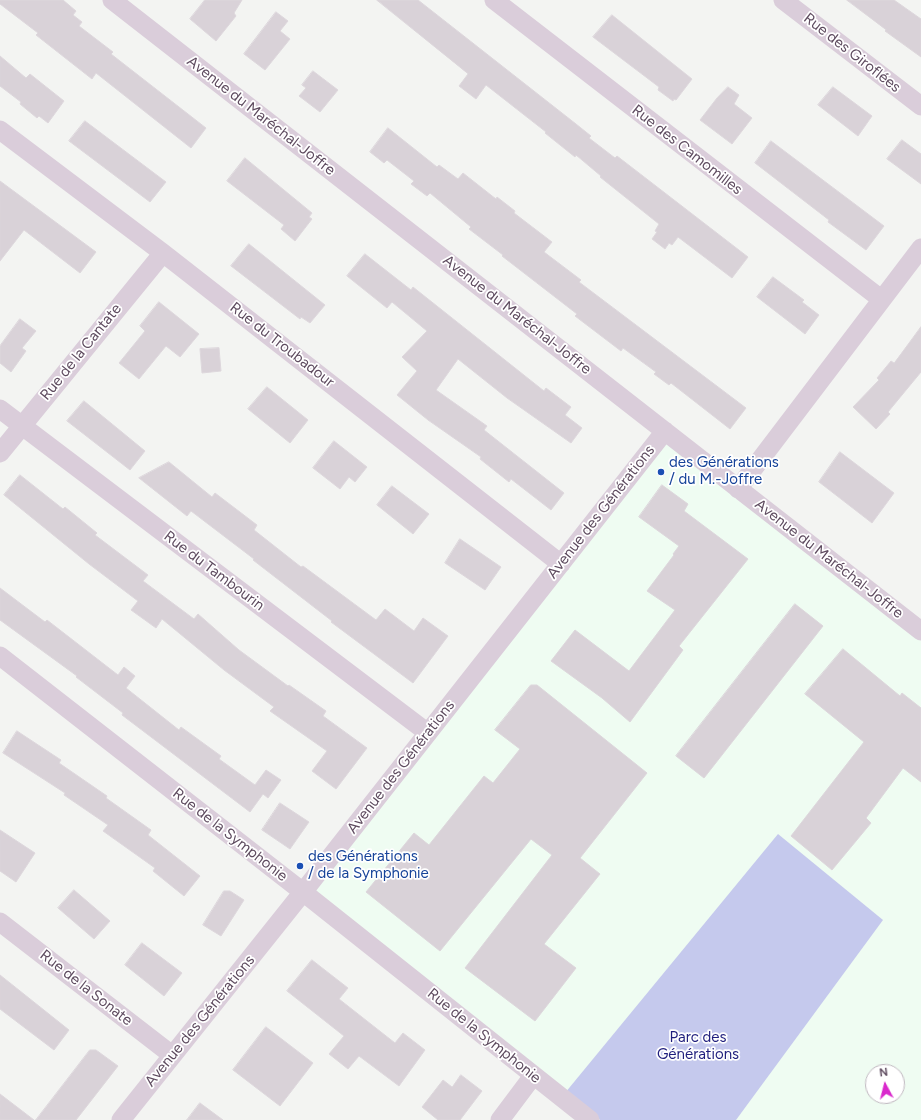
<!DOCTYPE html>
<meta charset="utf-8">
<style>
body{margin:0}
#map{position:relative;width:921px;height:1120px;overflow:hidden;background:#f3f4f2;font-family:Figtree,sans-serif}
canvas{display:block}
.north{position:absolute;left:865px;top:1064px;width:40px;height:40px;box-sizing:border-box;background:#fff;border:1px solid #bfb7bf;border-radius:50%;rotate:353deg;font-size:11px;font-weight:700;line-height:16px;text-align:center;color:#5e4b5f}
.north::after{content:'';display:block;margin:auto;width:14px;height:18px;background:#d928cc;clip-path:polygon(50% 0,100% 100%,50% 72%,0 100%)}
</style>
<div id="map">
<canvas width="921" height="1120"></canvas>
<div class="north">N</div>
</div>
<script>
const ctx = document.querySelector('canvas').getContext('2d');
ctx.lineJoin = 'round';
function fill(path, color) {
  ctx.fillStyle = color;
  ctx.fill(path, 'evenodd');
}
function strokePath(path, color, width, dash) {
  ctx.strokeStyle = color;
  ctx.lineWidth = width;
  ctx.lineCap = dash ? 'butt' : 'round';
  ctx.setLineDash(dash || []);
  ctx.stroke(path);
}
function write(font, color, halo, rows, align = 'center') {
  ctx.font = font + ' Figtree,sans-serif';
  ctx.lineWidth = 3.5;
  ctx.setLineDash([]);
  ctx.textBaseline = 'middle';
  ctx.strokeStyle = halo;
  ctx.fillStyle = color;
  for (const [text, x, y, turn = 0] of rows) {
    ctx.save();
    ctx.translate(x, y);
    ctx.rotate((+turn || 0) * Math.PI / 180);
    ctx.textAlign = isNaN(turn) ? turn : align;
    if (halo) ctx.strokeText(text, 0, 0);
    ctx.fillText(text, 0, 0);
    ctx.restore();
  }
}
const commercial = new Path2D(`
 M 665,431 L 921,629 L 921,1120 L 600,1120 L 303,892 ZM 873,1072 L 897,1072 L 897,1096 L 873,1096 Z`);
const green = new Path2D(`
 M 778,834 L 883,920 L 736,1120 L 600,1120 L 565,1093 Z`);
const building = new Path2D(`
 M 0,0 L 63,0 L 76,11 L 73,15 L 82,22 L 79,26 L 113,52 L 111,54 L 206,128 L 191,148 L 96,73 L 92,79 L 36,35 L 38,33 L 0,4 Z
 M 205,0 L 242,0 L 234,13 L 236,16 L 216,41 L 190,19 Z
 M 377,0 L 418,0 L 576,124 L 591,136 L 589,138 L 615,158 L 617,156 L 748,257 L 732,278 L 678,237 L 672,245 L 669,243 L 665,249 L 652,239 L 657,232 L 655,231 L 659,224 L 600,177 L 601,176 L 576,155 L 575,157 L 545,133 L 546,132 L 486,85 L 476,99 L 459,86 L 468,74 Z
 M 847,0 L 894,0 L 921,19 L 921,57 L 885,31 L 886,30 Z
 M 276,12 L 288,21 L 280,31 L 290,39 L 265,70 L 244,54 Z
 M 612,15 L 692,79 L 676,100 L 674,99 L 673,101 L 658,90 L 659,87 L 593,37 Z
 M 0,56 L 26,78 L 30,74 L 64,101 L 48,123 L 39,116 L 37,118 L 20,104 L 21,102 L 0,86 Z
 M 313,71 L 338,90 L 320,112 L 299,96 L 306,88 L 302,85 Z
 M 728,87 L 739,95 L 734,104 L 752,118 L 732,144 L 700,120 L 717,98 Z
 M 833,87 L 872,116 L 858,136 L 818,105 Z
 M 85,121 L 166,182 L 150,202 L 69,141 Z
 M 388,128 L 437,167 L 439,165 L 458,179 L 463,173 L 496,199 L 497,197 L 515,211 L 514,213 L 552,242 L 544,252 L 581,280 L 579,282 L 746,408 L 730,429 L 671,383 L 669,385 L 654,374 L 656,372 L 623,348 L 621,351 L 575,316 L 577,314 L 502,256 L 503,255 L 469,229 L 471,227 L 430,193 L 427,196 L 411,184 L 414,181 L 387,160 L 384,163 L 370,152 Z
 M 902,140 L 921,154 L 921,184 L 887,159 Z
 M 771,141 L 884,226 L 866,250 L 828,222 L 829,220 L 755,163 Z
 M 245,158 L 312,213 L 309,217 L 312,219 L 295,241 L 281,229 L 284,225 L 227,181 Z
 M 0,181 L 96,252 L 80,273 L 24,230 L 0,261 Z
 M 249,244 L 325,305 L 310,323 L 301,317 L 300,319 L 231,266 Z
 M 365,254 L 411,290 L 413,287 L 544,391 L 546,388 L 571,407 L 565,415 L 582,428 L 571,443 L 507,398 L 458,359 L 436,390 L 487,426 L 484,430 L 564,493 L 551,510 L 511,479 L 509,482 L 480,459 L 481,457 L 428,420 L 397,395 L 417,371 L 402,357 L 427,331 L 392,302 L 387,308 L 347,276 Z
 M 773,277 L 804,300 L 802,302 L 819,315 L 805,334 L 757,297 Z
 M 159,302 L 199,334 L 180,357 L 166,346 L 139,379 L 119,363 L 145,331 L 140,326 Z
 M 20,319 L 36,331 L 22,348 L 26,351 L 11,372 L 0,363 L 0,346 Z
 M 921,327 L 921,372 L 888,412 L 890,414 L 876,429 L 853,407 L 879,380 L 877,378 L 891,361 L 894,363 Z
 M 219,348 L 221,371 L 202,373 L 200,349 Z
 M 267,387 L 308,420 L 290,443 L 248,409 Z
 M 84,401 L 145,451 L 130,470 L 67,421 Z
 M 334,441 L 367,467 L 355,482 L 349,477 L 340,489 L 313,468 Z
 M 840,452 L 894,493 L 872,523 L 819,482 Z
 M 169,462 L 212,497 L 215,493 L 257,525 L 254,530 L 301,567 L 303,566 L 376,620 L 385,609 L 414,631 L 423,618 L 448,636 L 413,683 L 331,622 L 332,621 L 253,560 L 254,559 L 191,511 L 187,516 L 139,478 Z
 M 20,475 L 63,509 L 65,507 L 97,533 L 95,535 L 148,575 L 143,581 L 194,619 L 198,614 L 239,650 L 288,686 L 289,685 L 326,711 L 323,716 L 367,748 L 336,789 L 312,771 L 327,751 L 270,711 L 274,707 L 224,670 L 162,619 L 156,628 L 131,610 L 138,601 L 89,564 L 4,495 Z
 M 662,485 L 688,504 L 684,511 L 748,559 L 679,646 L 683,650 L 630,722 L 602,698 L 551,661 L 575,630 L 629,671 L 675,610 L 647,591 L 674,555 L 673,554 L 679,546 L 639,517 Z
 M 392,486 L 429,514 L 413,534 L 377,505 Z
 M 460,539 L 501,567 L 485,590 L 445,563 Z
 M 0,588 L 45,622 L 47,620 L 118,675 L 124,667 L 135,676 L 126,688 L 179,730 L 181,727 L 221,756 L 219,759 L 255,785 L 266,770 L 281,780 L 268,798 L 263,794 L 250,812 L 122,715 L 123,713 L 76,677 L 77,676 L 0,620 Z
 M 795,604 L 823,626 L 704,778 L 676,756 Z
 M 843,649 L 900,696 L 902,693 L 921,708 L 921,782 L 903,768 L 866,818 L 871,823 L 832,870 L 791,836 L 864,742 L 805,694 Z
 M 531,685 L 537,685 L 647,773 L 580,858 L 600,874 L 544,944 L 576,968 L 535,1021 L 465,968 L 552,855 L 531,839 L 440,951 L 366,892 L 414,833 L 429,845 L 484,776 L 493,783 L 520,749 L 495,730 Z
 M 17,731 L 61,760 L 59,763 L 107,796 L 106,798 L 151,830 L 148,835 L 200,876 L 184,896 L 153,871 L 155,868 L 103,831 L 108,825 L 64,795 L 65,793 L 3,753 Z
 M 280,803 L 309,822 L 290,849 L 262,830 Z
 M 0,830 L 35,853 L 16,882 L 0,871 Z
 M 74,890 L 110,921 L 94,939 L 58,908 Z
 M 224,891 L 230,891 L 244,900 L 221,936 L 203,925 Z
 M 142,943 L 182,973 L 164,996 L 125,965 Z
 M 312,960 L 348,988 L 339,999 L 395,1043 L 403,1033 L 425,1050 L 399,1086 L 359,1056 L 348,1069 L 329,1054 L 344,1036 L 287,991 Z
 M 0,975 L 69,1030 L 54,1050 L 0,1009 Z
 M 266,1027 L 313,1063 L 280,1106 L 233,1070 Z
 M 90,1050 L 96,1050 L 118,1066 L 76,1120 L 36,1120 Z
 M 461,1075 L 482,1091 L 460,1120 L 438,1120 L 422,1107 L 443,1080 L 452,1087 Z
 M 0,1094 L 34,1120 L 0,1120 Z
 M 200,1103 L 223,1120 L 187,1120 Z`);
const minor = new Path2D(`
 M 112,0 L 921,631
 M 494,0 L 881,299
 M 783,0 L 921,106
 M 0,130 L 163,253 L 561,564
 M 0,409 L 428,733
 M 0,453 L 163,253
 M 738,489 L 921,248
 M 0,656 L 303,892 L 590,1120
 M 0,922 L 172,1055
 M 121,1120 L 303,892 L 665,431
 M 500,1120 L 533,1076`);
const markers = [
 [661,472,4,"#1a4fb4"],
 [300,866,4,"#1a4fb4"]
];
const streetNames = [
 ["Rue des Giroflées",852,53,38],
 ["Avenue du Maréchal-Joffre",261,116,38],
 ["Rue des Camomilles",687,150,38],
 ["Avenue du Maréchal-Joffre",517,315,38],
 ["Rue du Troubadour",282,345,38],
 ["Rue de la Cantate",81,352,-51],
 ["Avenue des Générations",601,512,-52],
 ["Avenue du Maréchal-Joffre",829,559,38],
 ["Rue du Tambourin",214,571,37],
 ["Avenue des Générations",401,767,-52],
 ["Rue de la Symphonie",230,835,38],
 ["Rue de la Sonate",86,988,38],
 ["Avenue des Générations",200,1021,-51],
 ["Rue de la Symphonie",484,1036,39]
];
const transitNames = [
 ["des Générations",669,463],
 ["/ du M.-Joffre",669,480],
 ["des Générations",308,857],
 ["/ de la Symphonie",308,874]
];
const parkNames = [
 ["Parc des",698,1038],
 ["Générations",698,1055]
];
fill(commercial, '#effcf2');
fill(green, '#c5c9ed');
fill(building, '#d9d2d8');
strokePath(building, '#ddd7dc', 1);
strokePath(minor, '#dacdda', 19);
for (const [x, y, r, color] of markers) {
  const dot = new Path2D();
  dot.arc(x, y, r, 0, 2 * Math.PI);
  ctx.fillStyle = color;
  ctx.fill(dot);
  strokePath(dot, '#fff', 1.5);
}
write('15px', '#5e4b5f', '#fff', streetNames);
write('15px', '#164399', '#fff', transitNames, 'left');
write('15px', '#201f7d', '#fff', parkNames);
</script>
